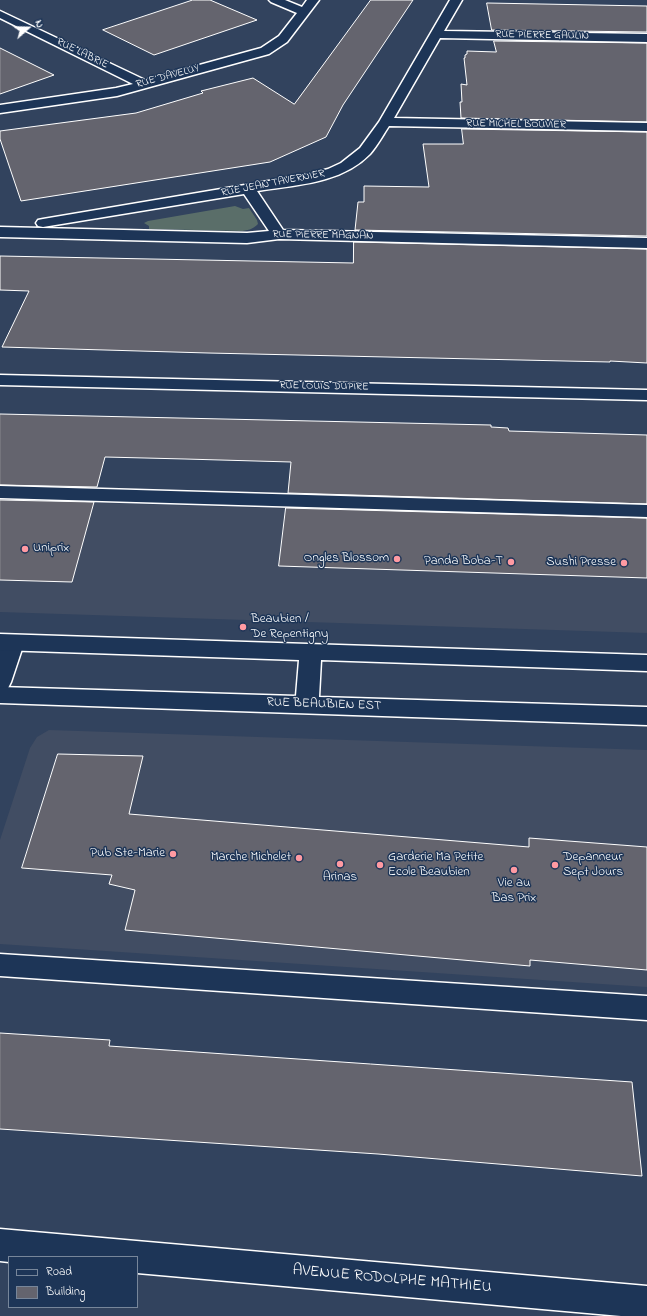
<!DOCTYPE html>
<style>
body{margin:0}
#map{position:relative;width:647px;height:1316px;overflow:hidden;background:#32435e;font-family:"Indie Flower",sans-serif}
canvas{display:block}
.legend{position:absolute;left:8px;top:1256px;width:130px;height:52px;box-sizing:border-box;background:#1d3557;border:1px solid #77869a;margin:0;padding:5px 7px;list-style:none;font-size:12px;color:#fff}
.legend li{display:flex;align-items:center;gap:8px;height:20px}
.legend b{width:20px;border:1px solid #77869a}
.north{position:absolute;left:8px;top:8px;width:40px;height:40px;-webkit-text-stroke:3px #1d3557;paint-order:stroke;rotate:70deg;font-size:11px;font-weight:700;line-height:16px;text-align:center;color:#fff}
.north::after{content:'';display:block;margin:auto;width:14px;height:18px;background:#fff;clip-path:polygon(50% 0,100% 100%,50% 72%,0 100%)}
</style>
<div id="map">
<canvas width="647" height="1316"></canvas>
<ul class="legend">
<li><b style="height:5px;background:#1d3557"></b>Road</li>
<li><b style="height:11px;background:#64646e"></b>Building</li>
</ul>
<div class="north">N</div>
</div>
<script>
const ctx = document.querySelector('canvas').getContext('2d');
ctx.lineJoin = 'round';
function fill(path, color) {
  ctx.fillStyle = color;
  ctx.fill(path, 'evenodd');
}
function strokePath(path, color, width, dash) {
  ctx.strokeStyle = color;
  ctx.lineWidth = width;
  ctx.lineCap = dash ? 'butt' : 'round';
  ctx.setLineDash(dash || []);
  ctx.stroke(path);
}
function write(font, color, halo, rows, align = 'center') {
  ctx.font = font + ' "Indie Flower",sans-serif';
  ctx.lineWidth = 3;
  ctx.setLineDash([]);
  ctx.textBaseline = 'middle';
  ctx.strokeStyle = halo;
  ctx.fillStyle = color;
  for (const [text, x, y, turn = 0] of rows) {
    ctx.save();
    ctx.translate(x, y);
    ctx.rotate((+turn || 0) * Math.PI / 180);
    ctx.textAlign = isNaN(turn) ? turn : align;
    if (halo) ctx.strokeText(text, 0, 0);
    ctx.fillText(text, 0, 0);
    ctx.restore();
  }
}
const built = new Path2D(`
 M 0,500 L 647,519 L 647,633 L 0,612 Z
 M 49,730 L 647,750 L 647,987 L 0,944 L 0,840 L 30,748 L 37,737 Z`);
const green = new Path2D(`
 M 235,206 L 243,209 L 249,208 L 257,220 L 258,224 C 253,229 247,231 240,231 L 149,229 L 149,226 L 144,223 L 148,221 Z`);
const building = new Path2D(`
 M 193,0 L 210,0 L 257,20 L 154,55 L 103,30 Z
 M 371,0 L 413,0 L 343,105 L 326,137 L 270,162 L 21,201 L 0,139 L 0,131 L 136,113 L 203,93 L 201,91 L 253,78 L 294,104 Z
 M 487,3 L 647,6 L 647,32 L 492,30 Z
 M 494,41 L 647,43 L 647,122 L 461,118 L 460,102 L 462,102 L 461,84 L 467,85 L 464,58 L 465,58 L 465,55 L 467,54 L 467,51 L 496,52 Z
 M 0,48 L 54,75 L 0,94 Z
 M 462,129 L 647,132 L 647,236 L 355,230 L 358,202 L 364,202 L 364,186 L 429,187 L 423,144 L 463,144 Z
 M 354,242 L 647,249 L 647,363 L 610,361 L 610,362 L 208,353 L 2,347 L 29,291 L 0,290 L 0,256 L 353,263 Z
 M 0,414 L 491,425 L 491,427 L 508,428 L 509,431 L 647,435 L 647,504 L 288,493 L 291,462 L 185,459 L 105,457 L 97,487 L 0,485 Z
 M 0,500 L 94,502 L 72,582 L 0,580 Z
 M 286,508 L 647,518 L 647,578 L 279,566 Z
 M 58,754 L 143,756 L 129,814 L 529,847 L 529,838 L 647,847 L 647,970 L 530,960 L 530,966 L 125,930 L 135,890 L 109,884 L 112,875 L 22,868 Z
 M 0,1033 L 110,1040 L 109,1046 L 632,1082 L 642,1176 L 378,1154 L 0,1129 Z`);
const service = new Path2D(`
 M 0,486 L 647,505 L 647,517 L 0,498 Z
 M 0,954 L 647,996 L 647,1020 L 0,976 Z`);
const minor = new Path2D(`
 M 269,0 L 285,0 L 302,7 L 307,0 L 319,0 L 287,42 L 269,54 L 117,96 L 0,113 L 0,105 L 116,88 L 133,84 L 0,18 L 0,11 L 145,80 L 261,48 L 279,36 L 297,13 L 271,2 Z
 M 450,0 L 462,0 L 444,31 L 647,34 L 647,42 L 440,38 L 394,118 L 647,123 L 647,131 L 389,126 C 383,135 377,146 370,154 C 341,184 295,185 257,191 L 283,230 L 647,238 L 647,248 L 279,239 L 247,243 L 0,237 L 0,227 L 247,233 L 269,231 L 244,194 L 43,227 L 38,226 L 36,223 L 38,220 L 43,219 L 310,174 L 328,169 L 341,163 L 360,148 L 379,122 Z
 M 0,375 L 647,390 L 647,400 L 0,385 Z
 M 13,635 L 21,638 L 24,643 L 11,682 L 8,688 L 0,690 L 0,649 L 5,638 Z
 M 0,1229 L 647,1286 L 647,1316 L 621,1316 L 137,1273 L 137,1257 L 9,1257 L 9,1262 L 0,1261 Z`);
const tertiary = new Path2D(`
 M 0,634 L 647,655 L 647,671 L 321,660 L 319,697 L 647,707 L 647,725 L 0,703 L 0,687 L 296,696 L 299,660 L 0,650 Z`);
const markers = [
 [25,549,4,"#ff9aa2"],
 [397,559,4,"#ff9aa2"],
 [511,562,4,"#ff9aa2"],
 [624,563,4,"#ff9aa2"],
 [243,627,4,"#ff9aa2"],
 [173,854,4,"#ff9aa2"],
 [299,858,4,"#ff9aa2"],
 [340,864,4,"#ff9aa2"],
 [380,865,4,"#ff9aa2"],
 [555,865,4,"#ff9aa2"],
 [514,870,4,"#ff9aa2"]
];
const farStreetnames = [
 ["RUE PIERRE GAULIN",542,36,1],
 ["RUE LABRIE",82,54,26],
 ["RUE DAVELUY",168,77,-15],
 ["RUE MICHEL BOUVIER",516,125,1],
 ["RUE JEAN TAVERNIER",273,184,-11],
 ["RUE PIERRE MAGNAN",323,236,1],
 ["RUE LOUIS DUPIRE",324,387,1]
];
const poiNames = [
 ["Uniprix",33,549,"left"],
 ["Ongles Blossom",389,559],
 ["Panda Boba-T",503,562],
 ["Sushi Presse",616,563],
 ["Beaubien /",251,620,"left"],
 ["De Repentigny",251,635,"left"],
 ["Pub Ste-Marie",165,854],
 ["Marche Michelet",291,858],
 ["Garderie Ma Petite",388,858,"left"],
 ["Ecole Beaubien",388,873,"left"],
 ["Depanneur",563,858,"left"],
 ["Sept Jours",563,873,"left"],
 ["Arinas",340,878,"center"],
 ["Vie au",514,884,"center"],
 ["Bas Prix",514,899,"center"]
];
const streetNames = [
 ["RUE BEAUBIEN EST",324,705,2]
];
const nearStreetnames = [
 ["AVENUE RODOLPHE MATHIEU",392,1280,5]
];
fill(built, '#414d63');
fill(green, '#5a6e69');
fill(building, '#64646e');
strokePath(building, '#fff', 1);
strokePath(service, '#fff', 3);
strokePath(minor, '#fff', 3);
strokePath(tertiary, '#fff', 3);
fill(service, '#1d3557');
fill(minor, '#1d3557');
fill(tertiary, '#1d3557');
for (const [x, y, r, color] of markers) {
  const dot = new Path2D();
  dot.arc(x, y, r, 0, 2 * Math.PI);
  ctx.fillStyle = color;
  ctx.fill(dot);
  strokePath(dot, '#1d3557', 1.5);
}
write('11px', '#fff', '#1d3557', farStreetnames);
write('13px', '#fff', '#1d3557', poiNames, 'right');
write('13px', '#fff', '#1d3557', streetNames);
write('16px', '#fff', '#1d3557', nearStreetnames);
</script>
